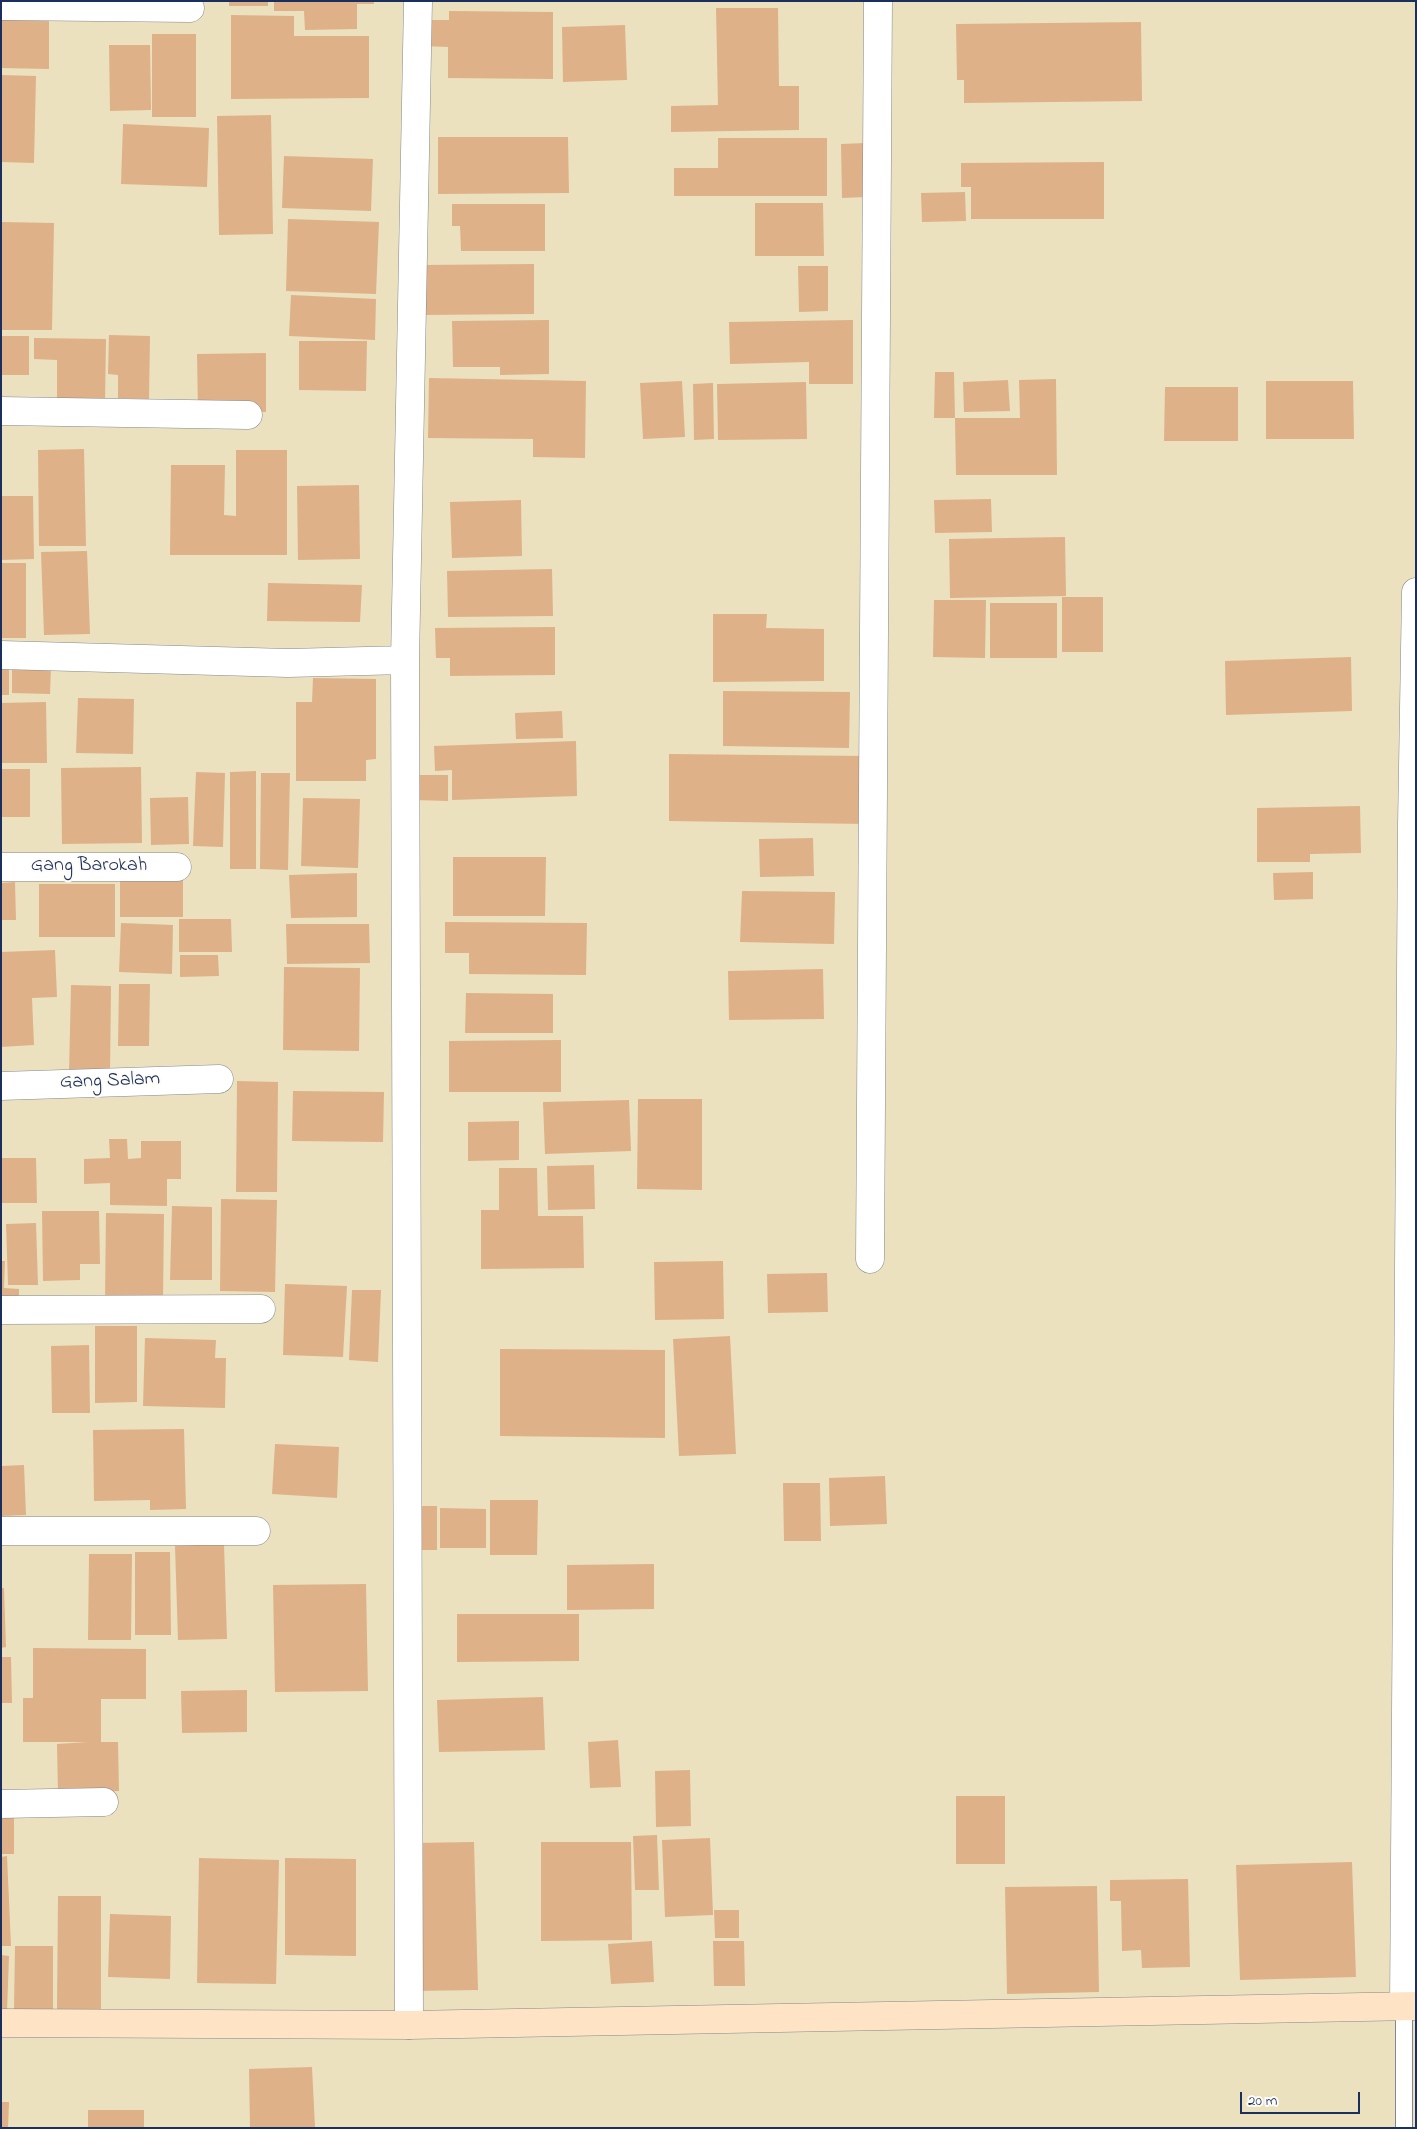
<!DOCTYPE html>
<style>
body{margin:0}
#map{position:relative;width:1417px;height:2129px;overflow:hidden;background:#ebe1bf;font-family:"Indie Flower",sans-serif}
canvas{display:block}
.frame{position:absolute;inset:0;border:2px solid #1b2f5e;pointer-events:none}
.scale{position:absolute;left:1240px;top:2092px;width:120px;height:22px;box-sizing:border-box;border:2px solid #1b2f5e;border-top:0;padding-left:6px;font-size:15px;line-height:18px;white-space:nowrap;color:#1b2f5e;-webkit-text-stroke:4px #fdfcf7;paint-order:stroke}
</style>
<div id="map">
<canvas width="1417" height="2129"></canvas>
<div class="frame"></div>
<div class="scale">20 m</div>
</div>
<script>
const ctx = document.querySelector('canvas').getContext('2d');
ctx.lineJoin = 'round';
function fill(path, color) {
  ctx.fillStyle = color;
  ctx.fill(path, 'evenodd');
}
function strokePath(path, color, width, dash) {
  ctx.strokeStyle = color;
  ctx.lineWidth = width;
  ctx.lineCap = dash ? 'butt' : 'round';
  ctx.setLineDash(dash || []);
  ctx.stroke(path);
}
function write(font, color, halo, rows, align = 'center') {
  ctx.font = font + ' "Indie Flower",sans-serif';
  ctx.lineWidth = 4.5;
  ctx.setLineDash([]);
  ctx.textBaseline = 'middle';
  ctx.strokeStyle = halo;
  ctx.fillStyle = color;
  for (const [text, x, y, turn = 0] of rows) {
    ctx.save();
    ctx.translate(x, y);
    ctx.rotate((+turn || 0) * Math.PI / 180);
    ctx.textAlign = isNaN(turn) ? turn : align;
    if (halo) ctx.strokeText(text, 0, 0);
    ctx.fillText(text, 0, 0);
    ctx.restore();
  }
}
const building = new Path2D(`
 M 229,1 L 268,1 L 268,6 L 229,6 Z
 M 274,1 L 374,1 L 374,4 L 357,4 L 357,29 L 305,30 L 304,11 L 274,11 Z
 M 716,8 L 778,8 L 779,86 L 799,86 L 799,130 L 671,132 L 671,106 L 718,105 Z
 M 449,11 L 553,12 L 553,79 L 448,78 L 448,47 L 422,46 L 421,20 L 449,20 Z
 M 1,14 L 49,15 L 49,69 L 1,68 Z
 M 231,15 L 294,16 L 294,36 L 369,36 L 369,98 L 231,99 Z
 M 1141,22 L 1142,101 L 964,103 L 964,80 L 957,80 L 956,24 Z
 M 625,25 L 627,80 L 563,82 L 562,27 Z
 M 152,34 L 196,34 L 196,117 L 152,117 Z
 M 109,45 L 150,45 L 151,110 L 110,111 Z
 M 1,75 L 36,76 L 34,163 L 1,162 Z
 M 271,115 L 273,234 L 219,235 L 217,116 Z
 M 123,124 L 209,128 L 207,187 L 121,184 Z
 M 438,137 L 568,137 L 569,193 L 438,194 Z
 M 718,138 L 827,138 L 827,196 L 674,196 L 674,168 L 718,168 Z
 M 865,143 L 866,197 L 842,198 L 841,144 Z
 M 284,156 L 373,159 L 371,211 L 282,208 Z
 M 1104,162 L 1104,219 L 971,219 L 971,187 L 961,187 L 961,163 Z
 M 965,192 L 966,221 L 922,222 L 921,193 Z
 M 755,203 L 823,203 L 824,256 L 755,256 Z
 M 452,204 L 545,204 L 545,251 L 461,251 L 460,226 L 452,226 Z
 M 288,219 L 379,222 L 376,294 L 286,291 Z
 M 1,222 L 54,223 L 52,330 L 1,330 Z
 M 534,264 L 534,314 L 422,315 L 422,265 Z
 M 798,266 L 828,266 L 828,311 L 799,312 Z
 M 291,295 L 376,299 L 375,340 L 289,336 Z
 M 549,320 L 549,374 L 500,375 L 500,367 L 453,367 L 452,321 Z
 M 853,320 L 853,384 L 809,384 L 809,362 L 730,364 L 729,322 Z
 M 109,335 L 150,336 L 149,399 L 118,398 L 118,375 L 108,374 Z
 M 1,336 L 29,336 L 29,375 L 1,375 Z
 M 34,338 L 106,339 L 105,403 L 57,403 L 57,360 L 34,359 Z
 M 299,341 L 367,341 L 366,391 L 299,390 Z
 M 266,353 L 266,412 L 198,411 L 197,354 Z
 M 935,372 L 954,372 L 955,418 L 934,418 Z
 M 429,378 L 586,381 L 585,458 L 533,457 L 533,439 L 428,438 Z
 M 1056,379 L 1057,475 L 956,475 L 955,418 L 1020,418 L 1019,380 Z
 M 1008,380 L 1010,411 L 964,412 L 963,382 Z
 M 682,381 L 685,437 L 643,439 L 640,383 Z
 M 1266,381 L 1353,381 L 1354,439 L 1266,439 Z
 M 806,382 L 807,439 L 718,440 L 717,384 Z
 M 713,383 L 714,439 L 694,440 L 693,384 Z
 M 1165,387 L 1238,387 L 1238,441 L 1164,441 Z
 M 84,449 L 86,546 L 39,546 L 38,450 Z
 M 236,450 L 287,450 L 287,555 L 170,555 L 171,465 L 225,465 L 224,515 L 236,516 Z
 M 359,485 L 360,559 L 298,560 L 297,486 Z
 M 1,496 L 33,496 L 34,559 L 1,560 Z
 M 991,499 L 992,532 L 935,533 L 934,500 Z
 M 521,500 L 522,556 L 452,558 L 450,502 Z
 M 1065,537 L 1066,596 L 950,598 L 949,539 Z
 M 87,551 L 90,634 L 44,635 L 41,552 Z
 M 1,563 L 26,563 L 26,638 L 1,638 Z
 M 552,569 L 553,616 L 448,617 L 447,571 Z
 M 268,583 L 362,585 L 360,622 L 267,621 Z
 M 1062,597 L 1103,597 L 1103,652 L 1062,652 Z
 M 934,600 L 986,600 L 985,658 L 933,657 Z
 M 990,603 L 1057,603 L 1057,658 L 990,658 Z
 M 713,614 L 767,614 L 766,628 L 824,629 L 824,681 L 713,682 Z
 M 555,627 L 555,675 L 450,676 L 450,658 L 436,658 L 435,628 Z
 M 1351,657 L 1352,711 L 1226,715 L 1225,661 Z
 M 1,663 L 9,663 L 9,695 L 1,695 Z
 M 12,667 L 51,667 L 50,694 L 12,693 Z
 M 313,678 L 376,679 L 376,759 L 366,760 L 366,781 L 296,781 L 296,702 L 312,702 Z
 M 723,691 L 850,692 L 849,748 L 723,746 Z
 M 78,698 L 134,699 L 133,754 L 76,753 Z
 M 46,702 L 47,763 L 1,763 L 1,703 Z
 M 562,711 L 563,738 L 516,739 L 515,713 Z
 M 576,741 L 577,796 L 452,800 L 452,770 L 435,771 L 434,746 Z
 M 669,754 L 866,756 L 865,824 L 669,821 Z
 M 141,767 L 142,843 L 62,844 L 61,768 Z
 M 1,769 L 30,769 L 30,817 L 1,817 Z
 M 256,771 L 256,869 L 230,869 L 230,772 Z
 M 196,772 L 225,773 L 223,847 L 193,846 Z
 M 261,773 L 290,773 L 288,870 L 260,869 Z
 M 415,775 L 448,775 L 448,801 L 414,800 Z
 M 188,797 L 189,844 L 151,845 L 150,798 Z
 M 303,798 L 360,799 L 358,868 L 301,866 Z
 M 1360,806 L 1361,853 L 1310,854 L 1310,862 L 1257,862 L 1257,808 Z
 M 813,838 L 814,876 L 760,877 L 759,839 Z
 M 453,857 L 546,857 L 545,916 L 453,916 Z
 M 1313,872 L 1313,899 L 1274,900 L 1273,873 Z
 M 357,873 L 357,917 L 291,918 L 289,875 Z
 M 120,875 L 183,875 L 183,917 L 120,917 Z
 M 15,882 L 16,920 L 1,920 L 1,883 Z
 M 39,884 L 115,884 L 115,937 L 39,937 Z
 M 742,891 L 835,892 L 834,944 L 740,942 Z
 M 179,919 L 231,919 L 232,952 L 179,952 Z
 M 445,922 L 587,923 L 586,975 L 469,974 L 469,953 L 445,953 Z
 M 121,923 L 173,925 L 172,974 L 119,972 Z
 M 286,924 L 369,924 L 370,963 L 287,964 Z
 M 55,950 L 57,997 L 32,998 L 34,1045 L 1,1047 L 1,952 Z
 M 180,955 L 218,955 L 219,976 L 180,977 Z
 M 284,967 L 360,968 L 359,1051 L 283,1050 Z
 M 823,969 L 824,1019 L 729,1020 L 728,971 Z
 M 119,984 L 150,984 L 149,1046 L 118,1046 Z
 M 71,985 L 111,986 L 110,1074 L 69,1074 Z
 M 466,993 L 553,994 L 553,1033 L 465,1033 Z
 M 561,1040 L 561,1092 L 449,1092 L 449,1041 Z
 M 237,1081 L 278,1082 L 277,1192 L 236,1192 Z
 M 293,1091 L 384,1092 L 383,1142 L 292,1141 Z
 M 638,1099 L 702,1099 L 702,1190 L 637,1189 Z
 M 629,1100 L 631,1151 L 545,1154 L 543,1102 Z
 M 519,1121 L 519,1160 L 468,1161 L 468,1122 Z
 M 109,1139 L 127,1139 L 128,1159 L 141,1158 L 141,1141 L 181,1141 L 181,1179 L 167,1179 L 167,1206 L 110,1205 L 110,1183 L 84,1184 L 84,1159 L 110,1158 Z
 M 1,1158 L 36,1158 L 37,1203 L 1,1203 Z
 M 594,1165 L 595,1209 L 548,1210 L 547,1166 Z
 M 499,1168 L 537,1168 L 538,1216 L 583,1216 L 584,1268 L 481,1269 L 481,1210 L 499,1210 Z
 M 221,1199 L 277,1200 L 275,1292 L 220,1291 Z
 M 172,1206 L 212,1207 L 212,1280 L 170,1280 Z
 M 42,1211 L 99,1211 L 100,1264 L 80,1264 L 80,1280 L 43,1281 Z
 M 106,1213 L 164,1214 L 163,1301 L 105,1301 Z
 M 36,1223 L 38,1285 L 8,1285 L 6,1224 Z
 M 1,1261 L 5,1261 L 4,1288 L 19,1289 L 19,1307 L 1,1306 Z
 M 723,1261 L 724,1319 L 655,1320 L 654,1262 Z
 M 827,1273 L 828,1312 L 768,1313 L 767,1274 Z
 M 285,1284 L 347,1286 L 343,1357 L 283,1355 Z
 M 352,1290 L 381,1290 L 378,1362 L 349,1360 Z
 M 95,1326 L 137,1326 L 137,1402 L 95,1403 Z
 M 730,1336 L 736,1454 L 679,1456 L 673,1339 Z
 M 145,1338 L 216,1340 L 215,1358 L 226,1358 L 225,1408 L 143,1406 Z
 M 89,1345 L 90,1413 L 52,1413 L 51,1346 Z
 M 500,1349 L 665,1350 L 665,1438 L 500,1436 Z
 M 184,1429 L 186,1509 L 150,1510 L 150,1500 L 94,1501 L 93,1430 Z
 M 275,1444 L 339,1447 L 337,1498 L 272,1494 Z
 M 24,1465 L 26,1515 L 1,1516 L 1,1466 Z
 M 885,1476 L 887,1524 L 830,1526 L 829,1478 Z
 M 783,1483 L 820,1483 L 821,1541 L 784,1541 Z
 M 490,1500 L 538,1500 L 537,1555 L 490,1555 Z
 M 410,1506 L 437,1506 L 437,1550 L 411,1550 Z
 M 440,1508 L 486,1509 L 486,1548 L 440,1548 Z
 M 224,1544 L 227,1639 L 178,1640 L 175,1546 Z
 M 135,1552 L 170,1552 L 171,1635 L 135,1635 Z
 M 89,1554 L 132,1554 L 131,1640 L 88,1640 Z
 M 654,1564 L 654,1609 L 567,1610 L 567,1565 Z
 M 366,1584 L 368,1691 L 275,1692 L 273,1585 Z
 M 1,1588 L 4,1588 L 6,1647 L 1,1648 Z
 M 457,1614 L 579,1614 L 579,1661 L 457,1662 Z
 M 33,1648 L 146,1649 L 146,1699 L 101,1699 L 101,1742 L 118,1742 L 119,1791 L 58,1793 L 57,1744 L 88,1742 L 23,1742 L 23,1698 L 33,1698 Z
 M 1,1657 L 11,1657 L 12,1703 L 1,1703 Z
 M 247,1690 L 247,1732 L 182,1733 L 181,1691 Z
 M 543,1697 L 545,1750 L 439,1752 L 437,1700 Z
 M 618,1740 L 621,1787 L 590,1788 L 588,1742 Z
 M 690,1770 L 691,1826 L 656,1827 L 655,1771 Z
 M 956,1796 L 1005,1796 L 1005,1864 L 956,1864 Z
 M 1,1811 L 14,1811 L 14,1854 L 1,1854 Z
 M 657,1835 L 659,1890 L 635,1890 L 633,1836 Z
 M 710,1838 L 713,1915 L 665,1917 L 662,1840 Z
 M 474,1842 L 478,1990 L 414,1991 L 411,1843 Z
 M 541,1842 L 631,1842 L 632,1940 L 541,1941 Z
 M 7,1856 L 11,1946 L 1,1946 L 1,1857 Z
 M 199,1858 L 279,1860 L 276,1984 L 197,1983 Z
 M 285,1858 L 356,1859 L 356,1956 L 285,1955 Z
 M 1352,1862 L 1356,1977 L 1240,1980 L 1236,1865 Z
 M 1188,1879 L 1190,1967 L 1142,1968 L 1141,1950 L 1122,1951 L 1121,1901 L 1110,1901 L 1110,1880 Z
 M 1097,1886 L 1099,1992 L 1007,1994 L 1005,1887 Z
 M 58,1896 L 101,1896 L 101,2009 L 57,2009 Z
 M 714,1910 L 739,1910 L 739,1938 L 715,1938 Z
 M 110,1914 L 171,1916 L 170,1979 L 108,1977 Z
 M 652,1941 L 654,1982 L 611,1984 L 608,1944 Z
 M 713,1941 L 744,1941 L 745,1986 L 714,1986 Z
 M 15,1946 L 53,1946 L 53,2009 L 14,2009 Z
 M 1,1955 L 9,1956 L 7,2012 L 1,2012 Z
 M 312,2067 L 315,2127 L 250,2128 L 249,2069 Z
 M 1,2102 L 9,2102 L 8,2128 L 1,2128 Z
 M 88,2110 L 144,2110 L 144,2128 L 88,2128 Z`);
const lane = new Path2D(`
 M 1404,2006 L 1404,2128`);
const street = new Path2D(`
 M 1,6 L 190,8
 M 1,411 L 248,415
 M 1,655 L 288,663 L 405,660
 M 1,867 L 177,867
 M 1,1086 L 219,1079
 M 870,1259 L 878,1
 M 1,1310 L 261,1309
 M 1,1531 L 256,1531
 M 1,1804 L 104,1802
 M 1404,2006 L 1412,825 L 1416,592
 M 409,2025 L 405,660 L 418,1`);
const secondary = new Path2D(`
 M 1,2023 L 409,2025 L 1416,2006`);
const streetNames = [
 ["Gang Barokah",89,867],
 ["Gang Salam",110,1082,-2]
];
fill(building, '#dfb188');
strokePath(lane, '#83888e', 18);
strokePath(street, '#83888e', 29);
strokePath(secondary, '#83888e', 29);
strokePath(lane, '#fff', 16);
strokePath(street, '#fff', 28);
strokePath(secondary, '#fee4c5', 28);
write('20px', '#1b2f5e', '#fdfcf7', streetNames);
</script>
